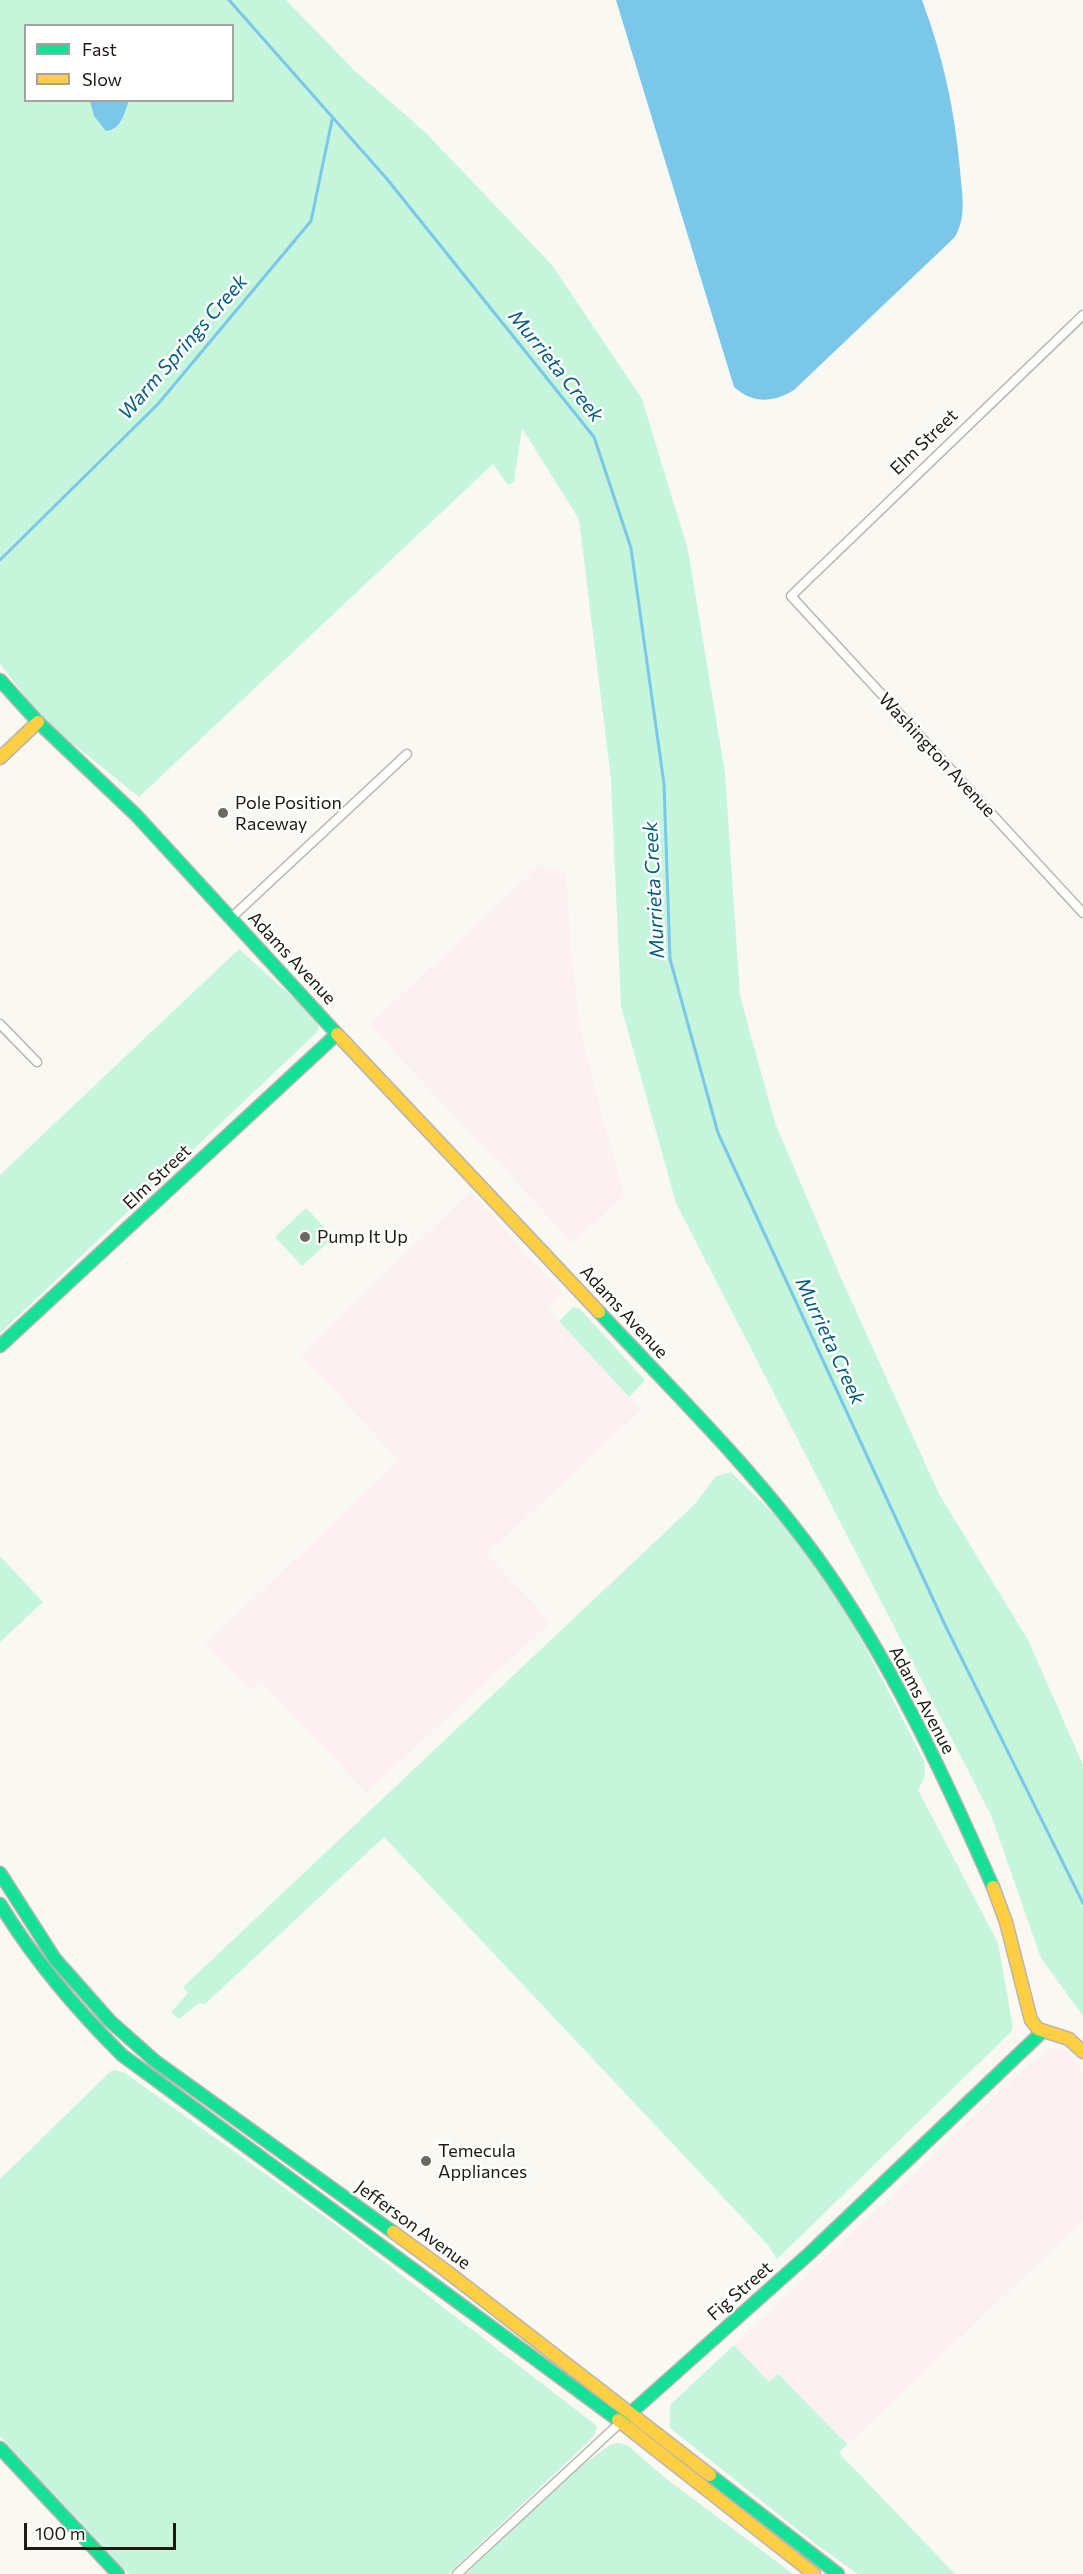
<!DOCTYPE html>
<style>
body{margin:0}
#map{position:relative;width:1083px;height:2574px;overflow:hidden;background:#faf8f2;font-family:Commissioner,sans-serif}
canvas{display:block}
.legend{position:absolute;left:24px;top:24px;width:210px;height:78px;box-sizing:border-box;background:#fff;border:2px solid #a5a3a0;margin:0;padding:8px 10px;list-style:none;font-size:18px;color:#1e1a11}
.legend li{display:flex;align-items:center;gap:12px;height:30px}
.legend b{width:30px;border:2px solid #a5a3a0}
.scale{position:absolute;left:24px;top:2523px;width:152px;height:27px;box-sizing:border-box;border:3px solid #1e1a11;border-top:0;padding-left:8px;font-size:18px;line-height:21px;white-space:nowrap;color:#1e1a11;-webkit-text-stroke:4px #fff;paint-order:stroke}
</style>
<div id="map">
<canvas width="1083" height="2574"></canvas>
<ul class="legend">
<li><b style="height:8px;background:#16e098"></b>Fast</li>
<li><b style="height:8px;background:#ffcf43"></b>Slow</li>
</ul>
<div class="scale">100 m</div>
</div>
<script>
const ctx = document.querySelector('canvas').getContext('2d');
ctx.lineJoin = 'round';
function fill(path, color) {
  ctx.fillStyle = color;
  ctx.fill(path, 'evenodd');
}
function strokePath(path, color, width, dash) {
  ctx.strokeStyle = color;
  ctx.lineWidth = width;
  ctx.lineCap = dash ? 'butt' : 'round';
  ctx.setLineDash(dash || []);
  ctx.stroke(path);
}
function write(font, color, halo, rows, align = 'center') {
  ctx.font = font + ' Commissioner,sans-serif';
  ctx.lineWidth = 5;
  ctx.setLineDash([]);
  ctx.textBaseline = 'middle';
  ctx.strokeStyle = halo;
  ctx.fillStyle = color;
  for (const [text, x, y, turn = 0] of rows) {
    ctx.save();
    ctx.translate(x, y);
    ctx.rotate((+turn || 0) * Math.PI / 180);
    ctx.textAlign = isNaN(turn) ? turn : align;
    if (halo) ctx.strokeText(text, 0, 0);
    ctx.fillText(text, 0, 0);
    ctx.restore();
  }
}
const industrial = new Path2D(`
 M 541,864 L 566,874 L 572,964 L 582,1039 L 624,1196 L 573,1243 L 369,1025 Z
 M 470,1192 L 563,1293 L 548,1309 L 641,1410 L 487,1554 L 551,1622 L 366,1793 L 261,1681 L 249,1691 L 205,1644 L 399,1461 L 300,1354 Z
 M 1052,2048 L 1069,2051 L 1083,2072 L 1083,2221 L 848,2444 L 778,2374 L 769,2382 L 734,2345 L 1022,2071 L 1047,2049 Z`);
const green = new Path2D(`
 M 0,0 L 286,0 L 355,71 L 425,132 L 552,265 L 642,399 L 688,550 L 725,773 L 740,996 L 775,1123 L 841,1278 L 939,1494 L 1028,1640 L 1083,1765 L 1083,2016 L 1041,1958 L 991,1815 L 676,1203 L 621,1006 L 611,779 L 579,519 L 522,428 L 514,482 L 508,485 L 493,464 L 139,797 L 61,734 L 32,705 L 0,664 ZM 26,26 L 232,26 L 232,100 L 26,100 Z
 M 239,949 L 313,1016 L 319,1027 L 317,1032 L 0,1333 L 0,1175 Z
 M 306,1208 L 334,1237 L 302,1266 L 275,1237 Z
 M 573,1307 L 580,1309 L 644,1379 L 644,1382 L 629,1397 L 559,1321 Z
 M 731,1472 C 750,1492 771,1509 789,1531 C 846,1600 883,1682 924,1761 L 925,1776 L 918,1790 L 998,1943 L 1013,2027 L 1010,2033 L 777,2259 L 768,2245 L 384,1837 L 205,2004 L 199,2003 L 179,2019 L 171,2012 L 188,1993 L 183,1987 L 695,1504 L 716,1476 Z
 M 0,1556 L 43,1602 L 0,1642 Z
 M 115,2070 L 125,2073 L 343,2230 L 597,2426 L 595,2434 L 586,2444 L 448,2574 L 129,2574 L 0,2436 L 0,2179 L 111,2071 Z
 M 734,2345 L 769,2382 L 778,2374 L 847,2444 L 839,2453 L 955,2574 L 858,2574 L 817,2545 L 670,2428 L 670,2405 Z
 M 619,2443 L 627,2445 L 664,2477 L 793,2574 L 466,2574 L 582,2463 C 597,2459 604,2444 619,2443 Z`);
const water = new Path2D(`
 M 616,0 L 922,0 C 943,56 955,111 960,170 C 962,194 967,216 955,237 L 794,390 C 773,403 753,404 734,387 Z
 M 90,101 L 90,100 L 129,101 C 124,113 122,129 106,131 L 94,116 Z`);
const stream = new Path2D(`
 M 229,0 L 387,179 L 594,437 L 631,548 L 664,784 L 670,959 L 718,1133 L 945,1625 L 1083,1903
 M 0,560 L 158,404 L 311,221 L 332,120`);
const street = new Path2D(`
 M 1083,315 L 791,596 L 1083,913
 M 231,918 L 407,754
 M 0,1024 L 37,1062
 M 457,2574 L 621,2422`);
const fast = new Path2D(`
 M 0,680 L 38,722 L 136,815 L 337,1034
 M 599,1312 C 673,1391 752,1468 816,1556 C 889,1657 943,1773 993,1887
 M 0,1346 L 337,1034
 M 0,1873 L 55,1959 L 110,2021 L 155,2061 L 393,2232
 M 0,1904 C 34,1960 76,2009 122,2055 L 618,2420
 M 625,2418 L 810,2253 L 1042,2032
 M 0,2448 L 118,2574
 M 710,2475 L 838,2574`);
const slow = new Path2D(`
 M 0,758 L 38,722
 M 337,1034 L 599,1312
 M 993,1887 L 1006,1922 L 1031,2020 L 1038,2029 L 1069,2039 L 1083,2052
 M 393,2232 L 445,2270 L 710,2475
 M 618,2420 L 814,2574`);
const markers = [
 [223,813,6,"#6b6860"],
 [305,1237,6,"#6b6860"],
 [426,2161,6,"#6b6860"]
];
const streetNames = [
 ["Elm Street",924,442,-44],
 ["Washington Avenue",937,755,47],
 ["Adams Avenue",292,958,47],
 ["Elm Street",157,1177,-43],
 ["Adams Avenue",624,1312,47],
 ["Adams Avenue",922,1700,62],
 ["Jefferson Avenue",413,2225,36],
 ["Fig Street",740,2291,-41]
];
const poiNames = [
 ["Pole Position",235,803],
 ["Raceway",235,824],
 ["Pump It Up",317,1237],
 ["Temecula",438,2151],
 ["Appliances",438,2172]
];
const waterNames = [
 ["Warm Springs Creek",183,347,-49],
 ["Murrieta Creek",556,366,51],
 ["Murrieta Creek",654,890,-93],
 ["Murrieta Creek",830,1341,65]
];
fill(industrial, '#fcf0f2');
fill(green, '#c5f5da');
fill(water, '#7bc7ea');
strokePath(stream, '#7bc7ea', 3);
strokePath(street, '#b8b5ae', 11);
strokePath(fast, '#b8b5ae', 15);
strokePath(slow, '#b8b5ae', 15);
strokePath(street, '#fefefd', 8);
strokePath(fast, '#16e098', 12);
strokePath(slow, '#ffcf43', 12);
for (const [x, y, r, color] of markers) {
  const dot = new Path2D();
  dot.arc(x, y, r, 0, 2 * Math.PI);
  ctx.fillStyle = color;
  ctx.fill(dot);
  strokePath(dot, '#fff', 2);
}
write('18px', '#1e1a11', '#fff', streetNames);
write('18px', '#1e1a11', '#fff', poiNames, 'left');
write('italic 20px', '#025d81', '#fff', waterNames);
</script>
